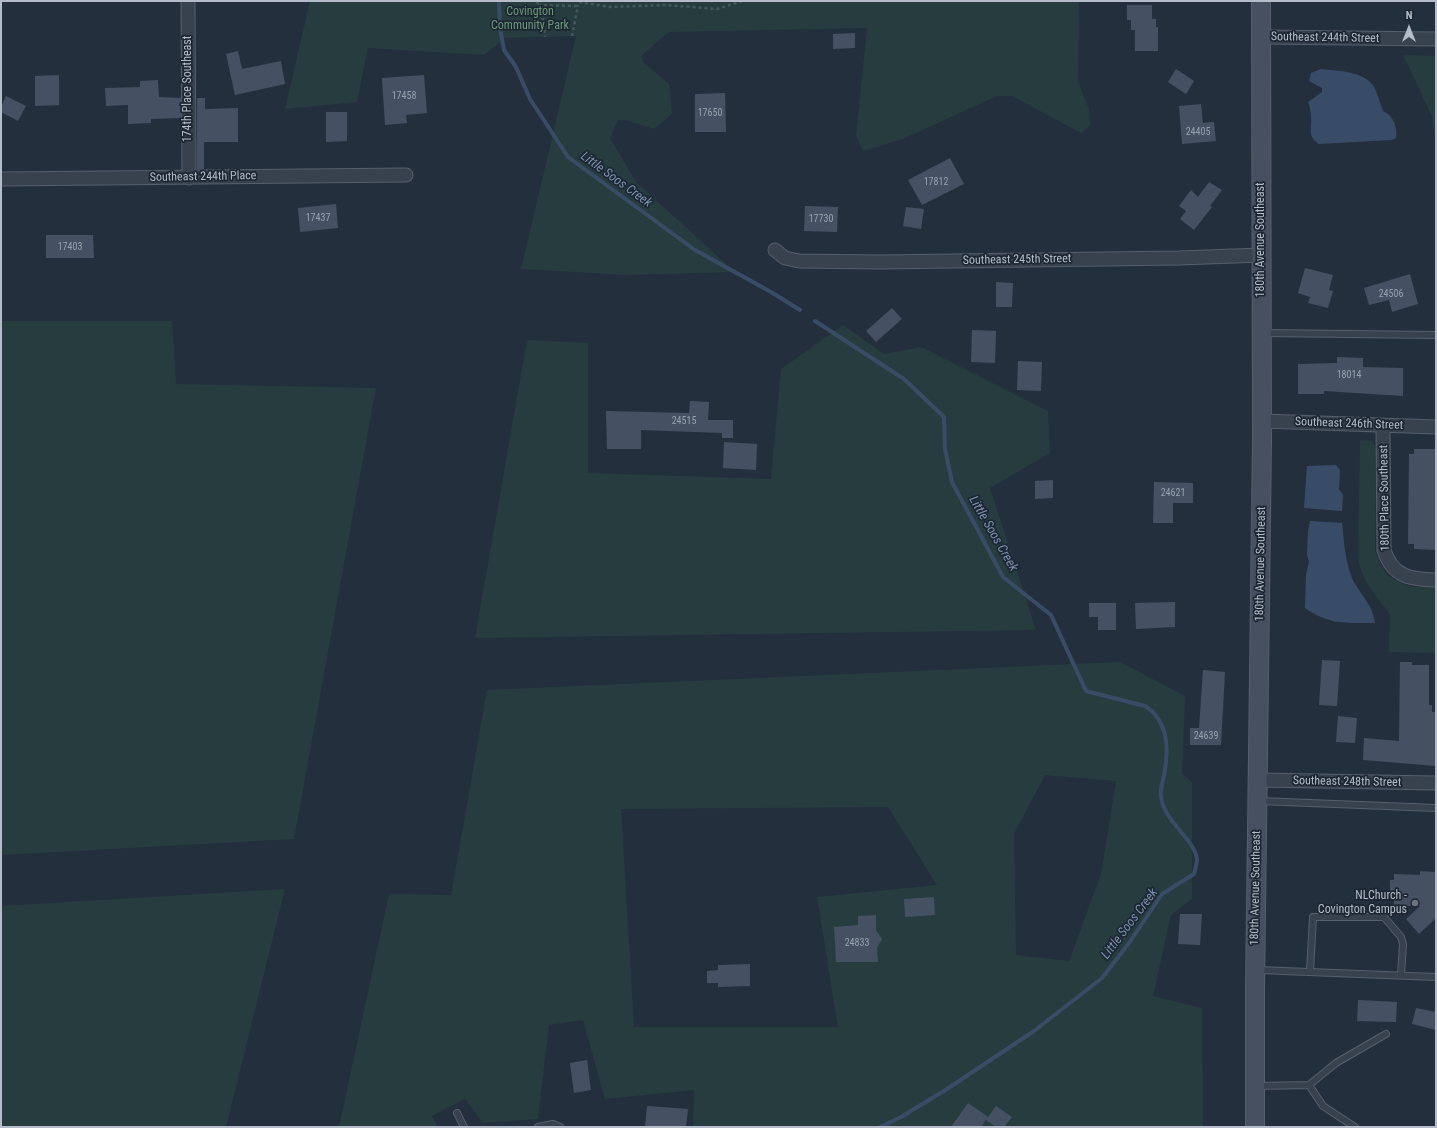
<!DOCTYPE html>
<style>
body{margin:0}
#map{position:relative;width:1437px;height:1128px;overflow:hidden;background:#242f3e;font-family:"Roboto Condensed",sans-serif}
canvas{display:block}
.frame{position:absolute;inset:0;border:2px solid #b4bcc9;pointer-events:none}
.north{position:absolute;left:1389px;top:8px;width:40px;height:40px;-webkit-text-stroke:3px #1d2633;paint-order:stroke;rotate:0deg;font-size:11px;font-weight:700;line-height:16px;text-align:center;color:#b4bcc9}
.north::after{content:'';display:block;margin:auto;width:14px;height:18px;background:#b4bcc9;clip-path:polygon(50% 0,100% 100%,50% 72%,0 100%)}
</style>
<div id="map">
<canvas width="1437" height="1128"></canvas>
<div class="frame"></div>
<div class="north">N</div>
</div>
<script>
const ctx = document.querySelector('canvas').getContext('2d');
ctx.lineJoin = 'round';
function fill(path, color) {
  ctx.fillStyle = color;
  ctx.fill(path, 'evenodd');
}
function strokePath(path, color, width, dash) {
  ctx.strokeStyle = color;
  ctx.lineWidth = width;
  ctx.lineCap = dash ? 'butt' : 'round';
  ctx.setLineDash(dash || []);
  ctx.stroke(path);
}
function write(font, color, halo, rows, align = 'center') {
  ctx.font = font + ' "Roboto Condensed",sans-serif';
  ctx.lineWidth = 3.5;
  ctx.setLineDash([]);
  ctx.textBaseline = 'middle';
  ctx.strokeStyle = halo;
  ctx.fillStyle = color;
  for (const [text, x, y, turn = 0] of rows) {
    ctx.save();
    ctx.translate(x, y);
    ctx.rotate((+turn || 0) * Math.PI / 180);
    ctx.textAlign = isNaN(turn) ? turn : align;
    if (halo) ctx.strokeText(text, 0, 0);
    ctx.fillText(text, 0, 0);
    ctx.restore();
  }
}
const green = new Path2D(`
 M 310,1 L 1079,1 L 1078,82 L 1089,109 L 1090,126 L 1081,133 L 1012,96 L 997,96 L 903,139 L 863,151 L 856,136 L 867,28 L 669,32 L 642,55 L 643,62 L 669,84 L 672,114 L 654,129 L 627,120 L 618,120 L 610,138 L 636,182 L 735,272 L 626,275 L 521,269 L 576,36 L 505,38 L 484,55 L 368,48 L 357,102 L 285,109 Z
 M 1403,55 L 1436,56 L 1436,142 L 1432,116 Z
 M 1,321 L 172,321 L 176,384 L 376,388 L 294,839 L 1,855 Z
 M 843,325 L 884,354 L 921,347 L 1048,411 L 1050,453 L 990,488 L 1036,630 L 475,638 L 527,340 L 588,343 L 588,473 L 771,479 L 781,369 Z
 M 1360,440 L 1373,441 L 1376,450 L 1375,550 L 1380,563 L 1387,575 L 1401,583 L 1412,587 L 1436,587 L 1436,653 L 1389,652 L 1390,614 C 1376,596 1362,581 1358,559 Z
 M 1120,662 L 1185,696 L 1182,774 L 1192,782 L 1192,899 L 1171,915 L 1153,996 L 1202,1008 L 1203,1127 L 693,1127 L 694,1090 L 605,1099 L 583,1020 L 549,1025 L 538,1119 L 483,1123 L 465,1099 L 432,1116 L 438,1127 L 339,1127 L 389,894 L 451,895 L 487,690 ZM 1045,775 L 1116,781 L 1101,874 L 1069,961 L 1016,955 L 1014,834 ZM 888,807 L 937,885 L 817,897 L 838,1027 L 634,1027 L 621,809 Z
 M 285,889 L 226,1127 L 1,1127 L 1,906 Z`);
const water = new Path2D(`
 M 1321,69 C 1337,71 1365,71 1374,87 C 1378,95 1380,103 1383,111 C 1393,115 1398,128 1396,138 L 1392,140 L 1319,144 C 1307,136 1312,130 1311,118 C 1311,112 1310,107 1308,102 L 1322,92 L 1322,88 L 1309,81 L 1311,73 Z
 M 1336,465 L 1340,470 L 1339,489 L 1343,495 L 1342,511 L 1304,508 L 1307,466 Z
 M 1310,521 L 1342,523 C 1344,542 1345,560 1352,578 C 1359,594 1373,604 1375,623 C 1345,623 1330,625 1305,608 L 1306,575 L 1309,562 L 1307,554 L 1308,531 Z`);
const stream = new Path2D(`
 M 499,1 L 500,28 L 504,50 L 516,67 L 530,99 L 568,157 L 695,250 L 771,292 L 800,310
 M 815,321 L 904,379 L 944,417 L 945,449 L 952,482 L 1003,577 L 1051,615 L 1086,691 L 1145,706 C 1169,722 1169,749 1164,775 C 1163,781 1160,789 1161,796 C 1163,821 1194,838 1197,859 C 1197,863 1195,870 1194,874 L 1162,894 L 1129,943 L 1102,978 L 1034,1031 L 947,1089 L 901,1117 L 880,1127`);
const building = new Path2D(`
 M 1127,5 L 1152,5 L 1152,19 L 1156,19 L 1156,27 L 1158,27 L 1158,51 L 1135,51 L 1135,30 L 1131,30 L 1131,20 L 1127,20 Z
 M 855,33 L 855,48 L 833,49 L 833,34 Z
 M 238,51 L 242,69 L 281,61 L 285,84 L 235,95 L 226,54 Z
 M 1176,69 L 1194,81 L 1186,94 L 1168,82 Z
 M 59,75 L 59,105 L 35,106 L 35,76 Z
 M 424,75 L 427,113 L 406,115 L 407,123 L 385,125 L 382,78 Z
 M 158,80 L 159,97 L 181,98 L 181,118 L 151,119 L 151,123 L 128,124 L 128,105 L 106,106 L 105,88 L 140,87 L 140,81 Z
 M 725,93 L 726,132 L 695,132 L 695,94 Z
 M 6,96 L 26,106 L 18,121 L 1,112 L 1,107 Z
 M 197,98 L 205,98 L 205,109 L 238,108 L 238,142 L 204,142 L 204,169 L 197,169 Z
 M 1201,104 L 1203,123 L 1214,122 L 1216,141 L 1182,144 L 1179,106 Z
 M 326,112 L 347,112 L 347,141 L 326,142 Z
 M 950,158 L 964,184 L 922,205 L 908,180 Z
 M 1209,182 L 1222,190 L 1210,206 L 1212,207 L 1194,230 L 1180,219 L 1186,211 L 1179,206 L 1191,190 L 1198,197 Z
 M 336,204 L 338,228 L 300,232 L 298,208 Z
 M 805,206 L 838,207 L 837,232 L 804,231 Z
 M 906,207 L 924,209 L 921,229 L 903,226 Z
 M 46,235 L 93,235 L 94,258 L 46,258 Z
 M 1305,268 L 1333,275 L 1329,290 L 1333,291 L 1328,308 L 1308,303 L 1310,297 L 1298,293 Z
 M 1410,274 L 1418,304 L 1392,312 L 1389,300 L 1369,305 L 1364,288 Z
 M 996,282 L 1013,283 L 1012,307 L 996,307 Z
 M 892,308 L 902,319 L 876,342 L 866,331 Z
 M 972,330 L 996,331 L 995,363 L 971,362 Z
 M 1337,357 L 1363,358 L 1363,367 L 1403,368 L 1403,396 L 1324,391 L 1324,394 L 1298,394 L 1298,364 L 1337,363 Z
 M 1018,361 L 1042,362 L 1041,391 L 1017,390 Z
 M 690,401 L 709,402 L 708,420 L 733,420 L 733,438 L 722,438 L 722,433 L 641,430 L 641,449 L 607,449 L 606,411 L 689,413 Z
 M 724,442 L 757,444 L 756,470 L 723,468 Z
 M 1414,449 L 1436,449 L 1436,550 L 1414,549 L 1414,544 L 1408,544 L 1409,454 L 1414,454 Z
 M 1053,480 L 1053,498 L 1035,499 L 1035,481 Z
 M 1154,482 L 1193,483 L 1193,503 L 1173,503 L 1173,523 L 1153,523 Z
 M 1175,602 L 1175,627 L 1136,629 L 1135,603 Z
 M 1089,603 L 1116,603 L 1116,630 L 1098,630 L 1098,617 L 1089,617 Z
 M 1322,660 L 1340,661 L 1337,706 L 1319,705 Z
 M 1400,662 L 1412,662 L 1412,665 L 1429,665 L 1429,705 L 1432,705 L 1432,712 L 1436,712 L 1436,766 L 1363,760 L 1364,738 L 1399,741 Z
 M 1203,670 L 1225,672 L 1221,745 L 1190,745 L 1190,728 L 1199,728 Z
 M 1338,716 L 1357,718 L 1355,743 L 1336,742 Z
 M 1420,871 L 1436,872 L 1436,918 L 1419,934 L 1406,919 L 1420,906 L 1394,906 L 1394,899 L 1390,899 L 1390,880 L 1394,880 L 1394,874 L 1420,875 Z
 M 934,897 L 935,915 L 905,917 L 904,899 Z
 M 1180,914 L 1202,914 L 1200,945 L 1178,944 Z
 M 876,915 L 876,930 L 882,939 L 877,948 L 878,962 L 836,962 L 834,927 L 858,925 L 858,916 Z
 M 750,964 L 750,986 L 718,987 L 718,983 L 707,983 L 707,971 L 718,970 L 718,965 Z
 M 1358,1000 L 1397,1002 L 1396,1022 L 1357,1021 Z
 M 1416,1008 L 1436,1012 L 1436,1030 L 1412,1024 Z
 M 587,1060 L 591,1090 L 574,1093 L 570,1063 Z
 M 968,1103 L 988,1117 L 981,1127 L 951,1127 Z
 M 647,1106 L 688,1109 L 686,1127 L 645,1127 Z
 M 996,1106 L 1012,1117 L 1004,1127 L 996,1127 L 986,1120 Z`);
const path = new Path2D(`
 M 537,1 L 543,20 L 545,37
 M 579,2 L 610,7 L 666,5 L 717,9 L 742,1
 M 538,5 L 578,6
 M 572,36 L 578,5`);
const lane = new Path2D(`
 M 1263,333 L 1436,335
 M 1259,801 L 1436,808
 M 1258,970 L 1436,977
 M 1310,972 L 1313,917 L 1384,917 L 1401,937 L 1403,944 L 1401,975
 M 1309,1085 L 1336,1063 L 1386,1034
 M 1257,1086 L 1309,1085 L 1323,1106 L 1355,1127
 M 457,1113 L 464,1127
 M 538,1127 L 553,1124 L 560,1127`);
const street = new Path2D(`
 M 188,1 L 189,178
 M 1261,37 L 1436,39
 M 1,179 L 406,175
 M 775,250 L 785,258 L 799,261 L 879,262 L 1179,258 L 1262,255
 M 1262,421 L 1436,427
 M 1383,426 L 1384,550 C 1393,578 1411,579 1436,580
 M 1258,780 L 1436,783`);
const secondary = new Path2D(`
 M 1255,1127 L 1255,989 L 1262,440 L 1261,1`);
const markers = [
 [1415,903,4,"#6b7280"]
];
const numberNames = [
 ["17458",404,96],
 ["17650",710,113],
 ["24405",1198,132],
 ["17812",936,182],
 ["17437",318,218],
 ["17730",821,219],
 ["17403",70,247],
 ["24506",1391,294],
 ["18014",1349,375],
 ["24515",684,421],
 ["24621",1173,493],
 ["24639",1206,736],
 ["24833",857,943]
];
const parkNames = [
 ["Covington",530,12],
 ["Community Park",530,26]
];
const streetNames = [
 ["Southeast 244th Street",1325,38,1],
 ["174th Place Southeast",188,89,-90],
 ["Southeast 244th Place",203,177,-1],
 ["180th Avenue Southeast",1261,240,-90],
 ["Southeast 245th Street",1017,260,-1],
 ["Southeast 246th Street",1349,424,2],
 ["180th Place Southeast",1385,498,-91],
 ["180th Avenue Southeast",1261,564,-89],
 ["Southeast 248th Street",1347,782,1],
 ["180th Avenue Southeast",1256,888,-89]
];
const poiNames = [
 ["NLChurch -",1407,896],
 ["Covington Campus",1407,910]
];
const waterNames = [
 ["Little Soos Creek",616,180,36],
 ["Little Soos Creek",993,534,60],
 ["Little Soos Creek",1130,924,-53]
];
fill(green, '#263c3f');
fill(water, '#394c67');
strokePath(stream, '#394c67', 4);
fill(building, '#455162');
strokePath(lane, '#565f6c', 8);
strokePath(street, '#565f6c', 15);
strokePath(secondary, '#565f6c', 20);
strokePath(path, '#44595c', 2.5, [3, 3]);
strokePath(lane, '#38414e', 6);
strokePath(street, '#38414e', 13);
strokePath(secondary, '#465061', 18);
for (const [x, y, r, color] of markers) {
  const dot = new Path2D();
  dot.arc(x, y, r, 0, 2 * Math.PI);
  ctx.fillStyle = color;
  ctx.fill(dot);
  strokePath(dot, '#1d2633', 1.5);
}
write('10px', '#98a1af', null, numberNames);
write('12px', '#6b9a76', '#1d2633', parkNames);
write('12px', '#b4bcc9', '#1d2633', streetNames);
write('12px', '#b4bcc9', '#1d2633', poiNames, 'right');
write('italic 13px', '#7c92b1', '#1d2633', waterNames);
</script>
